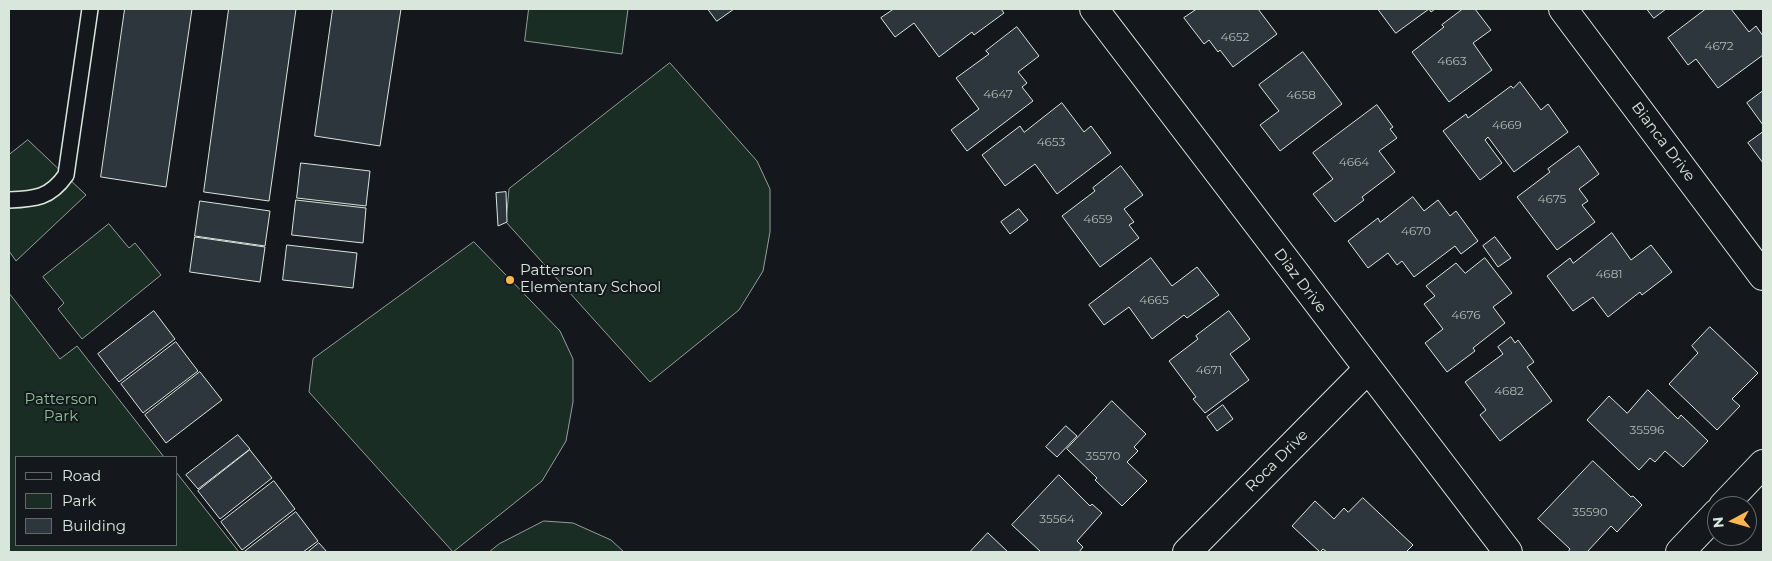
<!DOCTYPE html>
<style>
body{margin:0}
#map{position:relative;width:1772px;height:561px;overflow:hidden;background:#14181c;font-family:Montserrat,sans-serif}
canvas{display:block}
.frame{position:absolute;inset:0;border:10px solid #d8e6dc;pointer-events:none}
.legend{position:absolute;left:15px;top:456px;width:162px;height:90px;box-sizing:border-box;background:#14181c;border:1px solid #626a69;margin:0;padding:6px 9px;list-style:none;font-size:15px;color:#d8e6dc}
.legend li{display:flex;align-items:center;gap:10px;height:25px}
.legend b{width:25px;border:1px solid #626a69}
.north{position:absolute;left:1707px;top:496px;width:50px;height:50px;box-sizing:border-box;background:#14181c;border:1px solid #626a69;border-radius:50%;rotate:264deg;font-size:14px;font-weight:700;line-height:20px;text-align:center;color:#d8e6dc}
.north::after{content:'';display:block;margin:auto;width:18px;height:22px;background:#ffb74d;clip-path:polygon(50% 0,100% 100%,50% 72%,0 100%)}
</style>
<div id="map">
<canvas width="1772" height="561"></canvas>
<div class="frame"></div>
<ul class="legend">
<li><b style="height:6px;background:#14181c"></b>Road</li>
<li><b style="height:14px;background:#1a2d24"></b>Park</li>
<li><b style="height:14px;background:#2c363c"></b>Building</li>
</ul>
<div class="north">N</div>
</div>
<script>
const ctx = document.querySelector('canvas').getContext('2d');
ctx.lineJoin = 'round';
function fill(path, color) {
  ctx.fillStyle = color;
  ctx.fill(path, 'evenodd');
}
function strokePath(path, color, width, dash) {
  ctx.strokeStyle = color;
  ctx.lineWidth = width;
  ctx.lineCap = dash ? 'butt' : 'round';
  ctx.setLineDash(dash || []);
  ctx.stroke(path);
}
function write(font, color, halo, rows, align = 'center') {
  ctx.font = font + ' Montserrat,sans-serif';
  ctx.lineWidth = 4;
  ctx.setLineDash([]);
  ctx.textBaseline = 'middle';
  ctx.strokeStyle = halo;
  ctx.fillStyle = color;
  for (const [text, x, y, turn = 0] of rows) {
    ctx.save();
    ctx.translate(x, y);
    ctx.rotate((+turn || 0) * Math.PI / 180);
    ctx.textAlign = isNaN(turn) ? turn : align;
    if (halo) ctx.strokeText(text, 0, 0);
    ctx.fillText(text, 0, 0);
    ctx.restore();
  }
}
const green = new Path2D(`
 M 529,9 L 628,9 L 622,54 L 525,41 Z
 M 670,63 L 757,161 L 770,189 L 770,232 L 763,271 L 739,310 L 650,382 L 506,222 L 509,189 Z
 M 28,140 L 86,195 L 16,261 L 9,251 L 9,155 Z
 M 109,224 L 129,248 L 135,243 L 161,275 L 82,339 L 58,309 L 64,303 L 43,277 Z
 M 474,242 L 560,331 L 573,359 L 573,402 L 566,441 L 542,481 L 453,552 L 309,392 L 313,359 Z
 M 9,293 L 60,359 L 77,346 L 164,457 L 16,457 L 16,545 L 176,545 L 176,472 L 239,552 L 9,552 Z
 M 544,521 L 573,523 L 611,540 L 624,552 L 489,552 L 499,544 Z`);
const building = new Path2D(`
 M 125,9 L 192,9 L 166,187 L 101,177 Z
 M 229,9 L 296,9 L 269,201 L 204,192 Z
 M 333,9 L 401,9 L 380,146 L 315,136 Z
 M 708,9 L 734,9 L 717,21 Z
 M 894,9 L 1001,9 L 1004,13 L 974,35 L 972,32 L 939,57 L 914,23 L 895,37 L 881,18 Z
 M 1197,9 L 1258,9 L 1277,34 L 1233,67 L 1220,50 L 1218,52 L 1209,40 L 1204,44 L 1184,18 Z
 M 1378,9 L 1435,9 L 1431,12 L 1429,9 L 1396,33 Z
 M 1463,9 L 1475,9 L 1491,30 L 1473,43 L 1492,70 L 1449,102 L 1412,52 L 1444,27 L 1442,25 Z
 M 1647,9 L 1666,9 L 1654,18 Z
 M 1706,9 L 1731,9 L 1749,32 L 1756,26 L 1763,36 L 1763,55 L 1718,88 L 1696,59 L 1688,65 L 1668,38 Z
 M 1017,27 L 1039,56 L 1018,72 L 1027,83 L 1022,87 L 1033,101 L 967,151 L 951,130 L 979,109 L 956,78 L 989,54 L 986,51 Z
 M 1303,52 L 1342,104 L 1280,151 L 1260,125 L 1279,111 L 1259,85 Z
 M 1520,82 L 1541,110 L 1548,104 L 1568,132 L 1514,172 L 1488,137 L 1485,140 L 1502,163 L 1480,180 L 1443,131 L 1466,114 L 1468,118 L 1511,86 L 1513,88 Z
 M 1763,91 L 1763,125 L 1747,103 Z
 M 1062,103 L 1084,132 L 1091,126 L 1111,153 L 1057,194 L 1035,164 L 1005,186 L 982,155 L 1020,126 L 1024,132 Z
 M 1377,105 L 1393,127 L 1390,129 L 1397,138 L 1379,151 L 1395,172 L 1362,197 L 1364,200 L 1335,222 L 1313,194 L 1333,179 L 1313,153 Z
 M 1763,132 L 1763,163 L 1748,143 Z
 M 1579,146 L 1599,174 L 1579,189 L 1588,201 L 1582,205 L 1595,222 L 1557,250 L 1517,197 L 1550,172 L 1548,169 Z
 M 301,163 L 370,171 L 366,206 L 297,198 Z
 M 1121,166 L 1143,195 L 1124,209 L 1134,222 L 1129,225 L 1139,238 L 1100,267 L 1062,216 L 1095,191 L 1093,188 Z
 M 506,192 L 507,222 L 498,226 L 496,193 Z
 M 1413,197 L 1424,211 L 1438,200 L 1450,216 L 1456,211 L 1478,241 L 1461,254 L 1455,246 L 1414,277 L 1402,261 L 1397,265 L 1388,253 L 1368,268 L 1348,241 L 1378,218 L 1380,222 Z
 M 296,200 L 366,208 L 363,243 L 292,235 Z
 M 200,201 L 270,211 L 265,246 L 195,236 Z
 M 1019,209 L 1028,220 L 1010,234 L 1001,222 Z
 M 1612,233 L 1631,260 L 1651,245 L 1672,272 L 1642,295 L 1640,292 L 1608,317 L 1593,297 L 1573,311 L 1547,276 L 1570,258 L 1573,263 Z
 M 195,237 L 265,247 L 260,282 L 190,272 Z
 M 1495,237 L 1511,258 L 1498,267 L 1483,246 Z
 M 287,245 L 357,253 L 353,288 L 283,280 Z
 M 1151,258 L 1172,286 L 1197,267 L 1219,295 L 1187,318 L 1184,315 L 1152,339 L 1129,307 L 1104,325 L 1089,305 Z
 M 1485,258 L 1512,293 L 1493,307 L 1505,323 L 1473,348 L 1475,351 L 1447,372 L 1425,343 L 1443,329 L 1424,304 L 1435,296 L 1426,286 L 1456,263 L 1465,273 Z
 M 154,311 L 175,339 L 119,382 L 98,354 Z
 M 1229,311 L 1250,339 L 1230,354 L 1249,380 L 1205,413 L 1193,399 L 1196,397 L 1169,361 L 1198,339 L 1196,336 Z
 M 1710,327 L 1758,373 L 1732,399 L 1740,406 L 1717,430 L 1669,384 L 1698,353 L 1692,346 Z
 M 1511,337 L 1515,343 L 1518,340 L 1534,362 L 1527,367 L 1552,401 L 1500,441 L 1480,415 L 1486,410 L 1465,382 L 1503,354 L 1498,347 Z
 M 176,342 L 198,371 L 143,413 L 121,384 Z
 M 200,372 L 222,400 L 166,443 L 145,415 Z
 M 1648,390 L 1678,419 L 1681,415 L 1708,441 L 1683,467 L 1665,451 L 1655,462 L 1650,458 L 1639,470 L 1587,420 L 1609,396 L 1627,413 Z
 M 1112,401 L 1146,434 L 1134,447 L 1138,451 L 1127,462 L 1147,481 L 1122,506 L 1095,480 L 1097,478 L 1067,449 Z
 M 1223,405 L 1233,419 L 1217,431 L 1207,417 Z
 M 1066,426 L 1077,436 L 1057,457 L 1046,447 Z
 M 238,435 L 250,449 L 198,489 L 186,475 Z
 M 250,450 L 272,478 L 220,519 L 198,491 Z
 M 1593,461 L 1631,497 L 1633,496 L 1642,505 L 1617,532 L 1611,526 L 1587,552 L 1568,552 L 1570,549 L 1538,519 Z
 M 1059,475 L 1090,506 L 1092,504 L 1102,513 L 1077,541 L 1083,547 L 1079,552 L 1041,552 L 1012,525 Z
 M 274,481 L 295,509 L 242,550 L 221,522 Z
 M 1363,498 L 1413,545 L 1406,552 L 1327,552 L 1323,549 L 1320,552 L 1292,526 L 1315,501 L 1334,519 L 1344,508 L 1348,512 Z
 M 296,512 L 318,541 L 303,552 L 244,552 Z
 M 988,533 L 1008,552 L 970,552 Z
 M 319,543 L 327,552 L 308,552 Z`);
const service = new Path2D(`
 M 9,200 C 35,199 50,198 66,175 L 90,9`);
const minor = new Path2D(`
 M 1094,9 L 1508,552
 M 1563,9 L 1763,276
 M 1723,506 L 1763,464
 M 1187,552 L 1368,369
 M 1680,552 L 1717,513`);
const markers = [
 [510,280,5,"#ffb74d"]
];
const numberNames = [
 ["4652",1235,37],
 ["4672",1719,46],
 ["4663",1452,61],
 ["4647",998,94],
 ["4658",1301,95],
 ["4669",1507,125],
 ["4653",1051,142],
 ["4664",1354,162],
 ["4675",1552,199],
 ["4659",1098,219],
 ["4670",1416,231],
 ["4681",1609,274],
 ["4665",1154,300],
 ["4676",1466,315],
 ["4671",1209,370],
 ["4682",1509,391],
 ["35596",1647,430],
 ["35570",1103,456],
 ["35590",1590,512],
 ["35564",1057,519]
];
const streetNames = [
 ["Bianca Drive",1663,142,53],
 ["Diaz Drive",1300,281,53],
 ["Roca Drive",1277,461,-45]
];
const poiNames = [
 ["Patterson",520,271],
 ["Elementary School",520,288]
];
const parkNames = [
 ["Patterson",61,400],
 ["Park",61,417]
];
fill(green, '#1a2d24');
strokePath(green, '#939e99', 1);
fill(building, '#2c363c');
strokePath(building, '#d8e6dc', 1);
strokePath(service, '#d8e6dc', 18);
strokePath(minor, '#d8e6dc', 30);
strokePath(service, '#14181c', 15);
strokePath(minor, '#14181c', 28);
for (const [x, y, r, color] of markers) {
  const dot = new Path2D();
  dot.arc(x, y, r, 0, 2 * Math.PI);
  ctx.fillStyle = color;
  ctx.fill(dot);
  strokePath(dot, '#14181c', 2);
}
write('12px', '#adbab4', null, numberNames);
write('15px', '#d8e6dc', '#14181c', streetNames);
write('15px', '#d8e6dc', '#14181c', poiNames, 'left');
write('15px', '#8ac095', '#14181c', parkNames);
</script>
